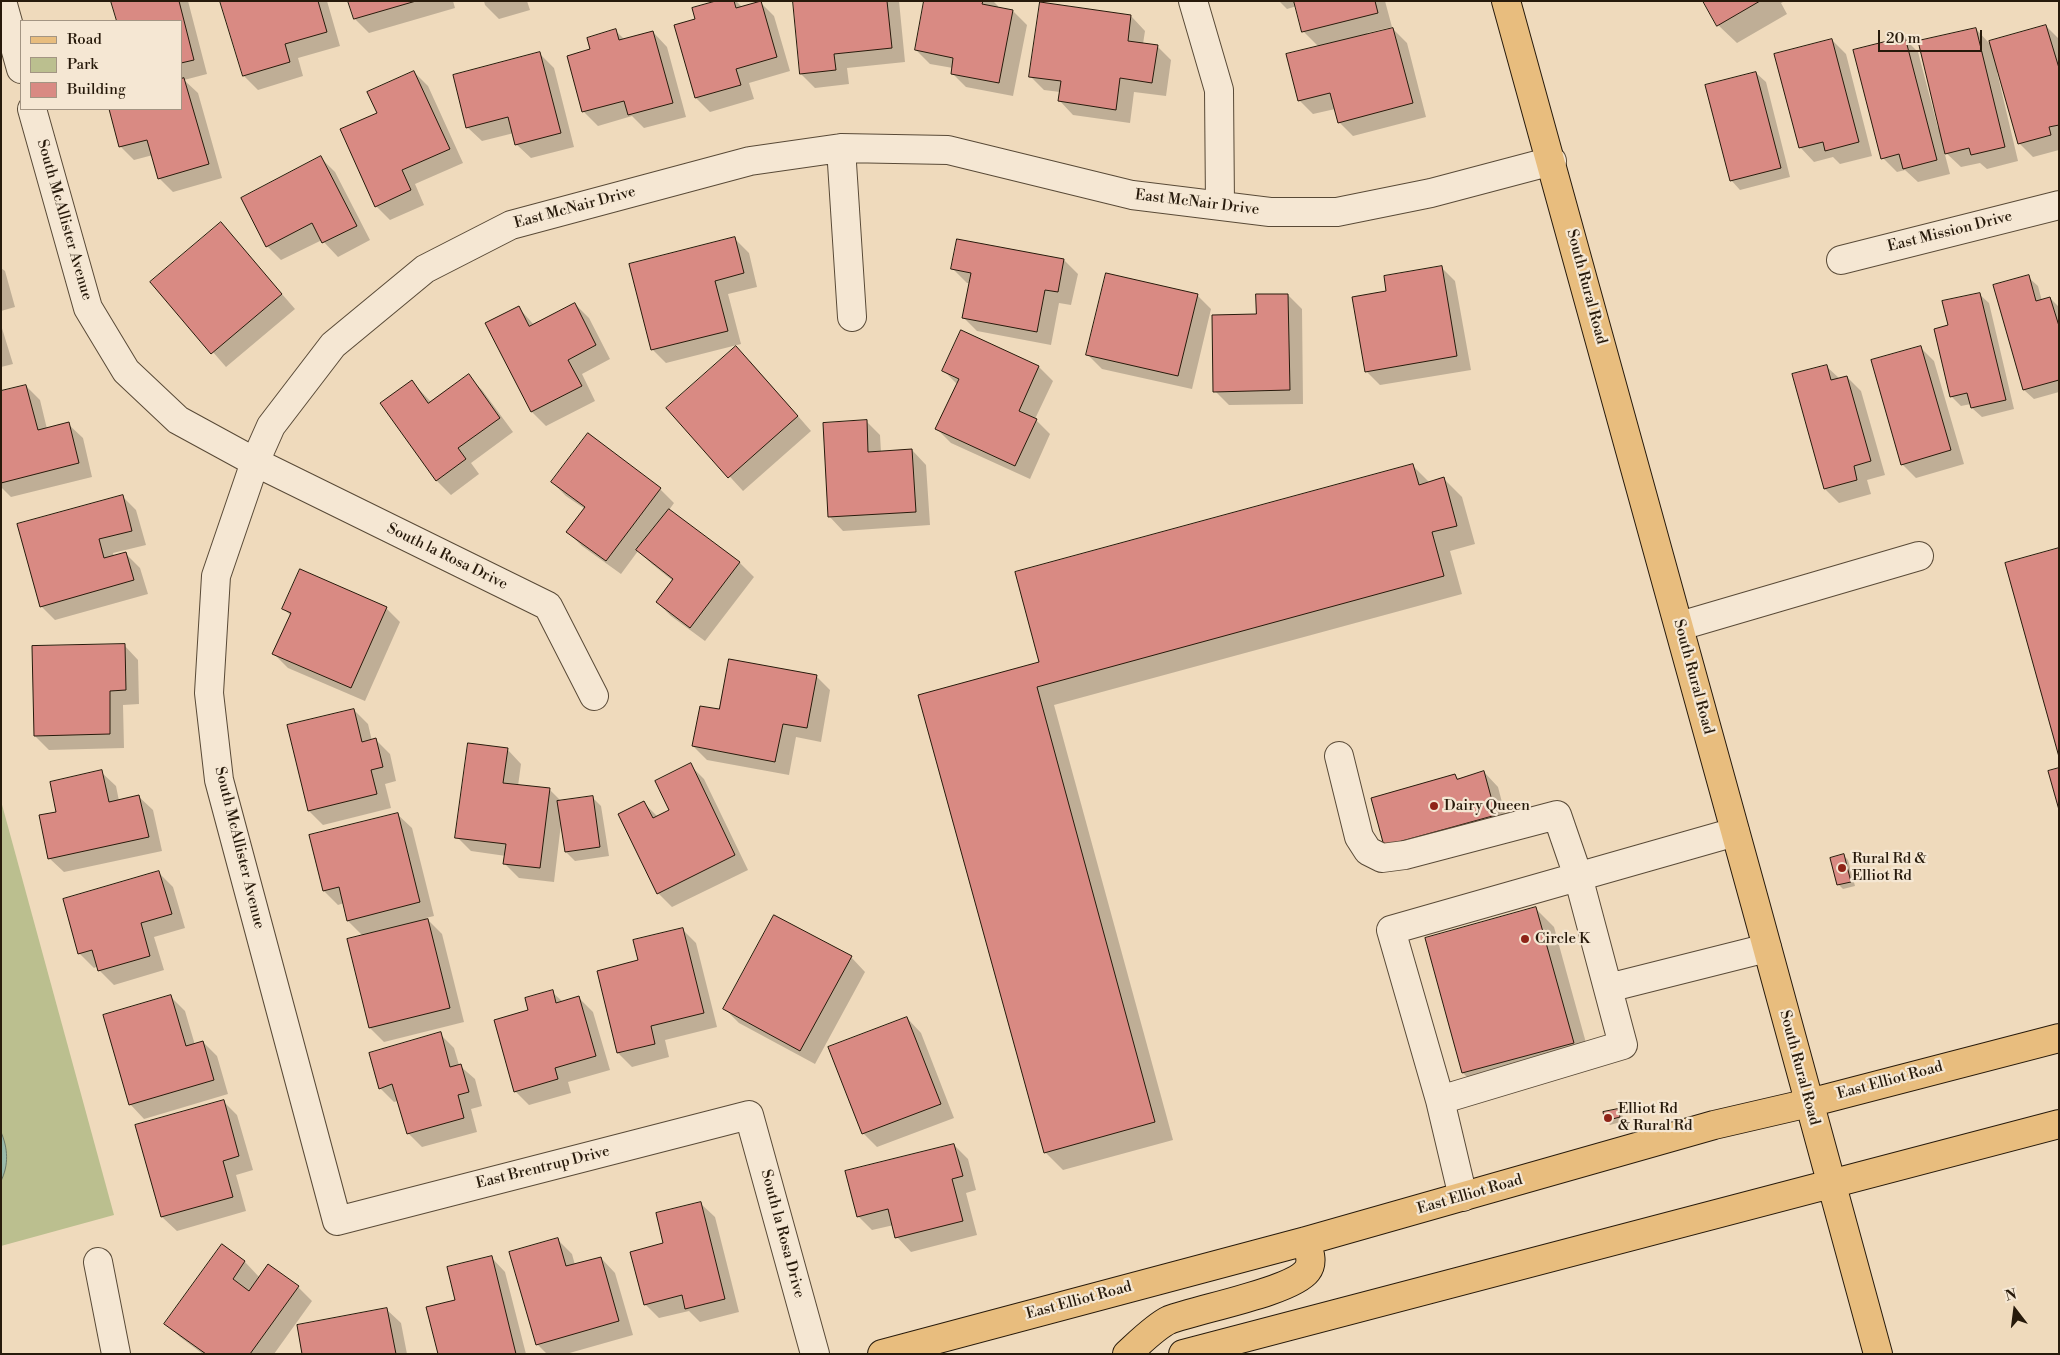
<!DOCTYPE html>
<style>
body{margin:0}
#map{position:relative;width:2060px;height:1355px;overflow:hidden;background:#efdabc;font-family:"Libre Bodoni",serif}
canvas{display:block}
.frame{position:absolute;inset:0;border:2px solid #271a0b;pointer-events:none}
.legend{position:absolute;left:20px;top:20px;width:162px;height:90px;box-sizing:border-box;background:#f5e7d3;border:1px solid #a39583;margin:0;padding:6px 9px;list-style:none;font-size:15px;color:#271a0b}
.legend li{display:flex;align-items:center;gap:10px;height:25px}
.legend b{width:25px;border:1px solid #a39583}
.north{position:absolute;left:1990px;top:1285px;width:50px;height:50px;-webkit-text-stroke:4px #f5e7d3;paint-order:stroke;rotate:345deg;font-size:14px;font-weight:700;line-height:20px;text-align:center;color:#271a0b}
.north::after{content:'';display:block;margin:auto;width:18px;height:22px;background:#271a0b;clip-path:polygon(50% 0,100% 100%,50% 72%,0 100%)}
.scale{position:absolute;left:1878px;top:30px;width:104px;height:22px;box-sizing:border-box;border:2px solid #271a0b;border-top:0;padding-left:6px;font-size:15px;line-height:18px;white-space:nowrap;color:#271a0b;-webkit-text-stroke:4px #f5e7d3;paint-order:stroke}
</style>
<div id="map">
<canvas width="2060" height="1355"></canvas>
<div class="frame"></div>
<ul class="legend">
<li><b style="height:6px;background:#e8bd7e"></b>Road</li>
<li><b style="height:14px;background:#bbbf8f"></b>Park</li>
<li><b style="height:14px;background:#d98a83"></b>Building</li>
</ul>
<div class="north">N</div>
<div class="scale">20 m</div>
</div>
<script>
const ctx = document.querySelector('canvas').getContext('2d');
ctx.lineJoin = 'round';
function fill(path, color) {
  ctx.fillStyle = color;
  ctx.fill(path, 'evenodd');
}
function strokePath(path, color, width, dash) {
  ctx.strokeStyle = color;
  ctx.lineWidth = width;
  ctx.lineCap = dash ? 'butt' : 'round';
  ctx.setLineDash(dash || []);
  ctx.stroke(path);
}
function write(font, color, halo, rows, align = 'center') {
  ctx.font = font + ' "Libre Bodoni",serif';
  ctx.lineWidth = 4.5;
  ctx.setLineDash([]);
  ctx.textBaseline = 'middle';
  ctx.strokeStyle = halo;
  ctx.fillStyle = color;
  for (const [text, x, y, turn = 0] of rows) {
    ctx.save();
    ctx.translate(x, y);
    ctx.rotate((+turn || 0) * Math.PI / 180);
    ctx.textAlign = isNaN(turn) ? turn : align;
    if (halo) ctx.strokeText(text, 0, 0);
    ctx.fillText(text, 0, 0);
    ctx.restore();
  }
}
const green = new Path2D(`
 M 1,801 L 114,1215 L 1,1246 Z`);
const water = new Path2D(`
 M 1,1132 C 8,1148 9,1165 1,1181 Z`);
const shadow = new Path2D(`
 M 113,1 L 188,1 L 207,74 L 184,80 L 198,93 L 222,178 L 173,192 L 159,178 L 153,155 L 134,160 L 120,146 L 110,109 L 181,109 L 181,21 L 118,21 Z
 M 221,1 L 327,1 L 340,46 L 298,58 L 303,76 L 258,90 L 244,76 Z
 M 350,1 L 453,1 L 455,8 L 369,33 L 355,19 Z
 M 484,1 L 527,1 L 530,10 L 499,19 L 485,5 Z
 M 720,1 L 736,1 L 742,7 L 760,2 L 774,16 L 790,71 L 749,83 L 754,99 L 710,112 L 696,98 L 697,20 Z
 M 794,1 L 899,1 L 905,62 L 847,68 L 849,84 L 815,88 L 801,74 Z
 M 925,1 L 993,1 L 998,6 L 998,8 L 1013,11 L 1027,25 L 1013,96 L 966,87 L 952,73 L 953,68 L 930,64 L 916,50 Z
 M 1279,1 L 1385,1 L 1392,27 L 1367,33 L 1368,35 L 1393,29 L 1407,43 L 1426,117 L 1353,136 L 1339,122 L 1335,109 L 1313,114 L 1299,100 L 1319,47 L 1304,32 L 1297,6 L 1287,9 Z
 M 1705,1 L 1785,1 L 1781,3 L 1787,14 L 1737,43 L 1718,25 Z
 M 1131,16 L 1145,31 L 1143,44 L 1157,46 L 1171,60 L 1166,96 L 1134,92 L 1130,123 L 1073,115 L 1059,100 L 1060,92 L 1044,90 L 1030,76 Z
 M 2046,26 L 2059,39 L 2059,150 L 2033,157 L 2019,143 L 1999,72 L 1997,72 L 2018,161 L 1987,169 L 1980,163 L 1961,167 L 1944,151 L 1950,174 L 1918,182 L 1905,170 L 1897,172 L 1883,158 L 1904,38 L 1918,52 L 1938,128 L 1940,128 L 1976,29 L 1989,43 Z
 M 616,31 L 625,40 L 653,32 L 667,47 L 686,117 L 644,128 L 632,116 L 598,126 L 584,112 L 568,56 L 591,50 Z
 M 1832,40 L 1846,54 L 1872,156 L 1840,164 L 1833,157 L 1814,162 L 1800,147 Z
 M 540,54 L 554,68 L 574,147 L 531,158 L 516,144 L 514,133 L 482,141 L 467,127 Z
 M 414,72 L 428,86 L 463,163 L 415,184 L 424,205 L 390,220 L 376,206 Z
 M 1756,73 L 1766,82 L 1790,177 L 1740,190 L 1731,180 Z
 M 321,158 L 335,172 L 370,240 L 338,257 L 322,240 L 281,260 L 267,246 Z
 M 221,224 L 295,309 L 226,367 L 152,282 Z
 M 735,239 L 749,253 L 757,287 L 728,294 L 741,344 L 666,363 L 652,349 Z
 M 1064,260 L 1078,274 L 1071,305 L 1059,303 L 1051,345 L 977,331 L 963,317 L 970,283 L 967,283 L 953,269 Z
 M 1441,267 L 1455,281 L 1471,370 L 1380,385 L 1366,371 L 1388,292 Z
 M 1,268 L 5,271 L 15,307 L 1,311 Z
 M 2028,277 L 2038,286 L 2042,301 L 2050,298 L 2059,307 L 2059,392 L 2034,399 L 2024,390 Z
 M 1979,294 L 1989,303 L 2014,409 L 1982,417 L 1972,408 L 1971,404 L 1961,406 L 1952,397 L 1950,326 Z
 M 1197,295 L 1211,309 L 1192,389 L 1102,369 L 1088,355 Z
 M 1288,295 L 1302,309 L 1303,404 L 1229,405 L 1215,391 L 1257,316 Z
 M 575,304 L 589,318 L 610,359 L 582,374 L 595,401 L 546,426 L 532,412 L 487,324 L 518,307 L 534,325 Z
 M 1,325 L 13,364 L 1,367 Z
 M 962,332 L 1039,367 L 1053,381 L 1035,419 L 1050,434 L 1030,479 L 951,443 L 937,429 L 957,384 L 944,371 Z
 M 1920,347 L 1934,361 L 1964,464 L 1916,478 L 1902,464 Z
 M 750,361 L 811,431 L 743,491 L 667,408 Z
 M 1826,366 L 1840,379 L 1847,377 L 1861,391 L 1885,475 L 1867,480 L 1871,494 L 1839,503 L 1825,489 Z
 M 468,376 L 482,390 L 513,432 L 471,463 L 479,474 L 451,495 L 437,481 L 412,382 L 431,402 Z
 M 26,386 L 40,400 L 47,429 L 68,424 L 83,438 L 92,477 L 11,497 L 1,487 L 1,393 Z
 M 866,421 L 880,435 L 881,452 L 912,450 L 926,465 L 930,525 L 843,531 L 829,516 Z
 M 1412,465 L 1430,483 L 1444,479 L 1462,497 L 1475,544 L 1450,551 L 1462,594 L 1054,705 L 1173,1140 L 1063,1170 L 1045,1152 L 920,696 L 1041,663 Z
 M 552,482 L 660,489 L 674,503 L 669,510 L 740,563 L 754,577 L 705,641 L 671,616 L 657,602 L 673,581 L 652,564 L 638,551 L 621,574 L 582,546 L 568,532 L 585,509 L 566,496 Z
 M 122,496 L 136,510 L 146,545 L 113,553 L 114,557 L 126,554 L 140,568 L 148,594 L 55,620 L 41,606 Z
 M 386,608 L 400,622 L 365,701 L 288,668 L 274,654 L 291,616 L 284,609 Z
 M 124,645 L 138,660 L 139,704 L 123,705 L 124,748 L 49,750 L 35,736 Z
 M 816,676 L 830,690 L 821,742 L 796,737 L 789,775 L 707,760 L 693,746 L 720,711 Z
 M 354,710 L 368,724 L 372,741 L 376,740 L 390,754 L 396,781 L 385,784 L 391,808 L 323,825 L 309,811 Z
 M 507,749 L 521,764 L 518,786 L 550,790 L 561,801 L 592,797 L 601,806 L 609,856 L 575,861 L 566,852 L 561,824 L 554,882 L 519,878 L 505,864 L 506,856 L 471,851 L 457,837 Z
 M 690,765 L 704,779 L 748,870 L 672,907 L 658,893 L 644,803 L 658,817 L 671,811 Z
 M 101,772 L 116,786 L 119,801 L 138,796 L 153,810 L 162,851 L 64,872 L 49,858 L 58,813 Z
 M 1484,772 L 1498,787 L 1509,829 L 1386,845 L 1455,775 L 1459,780 Z
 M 397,814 L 412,828 L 434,916 L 426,918 L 442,934 L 464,1022 L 384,1042 L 370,1028 L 363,936 L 348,921 L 344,903 L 338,905 L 324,891 L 310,836 Z
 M 1844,856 L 1848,860 L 1855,886 L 1843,889 L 1839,885 L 1832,859 Z
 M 159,873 L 173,887 L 185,928 L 154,937 L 164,970 L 114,985 L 100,971 L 98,966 L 94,968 L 79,953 Z
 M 1536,909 L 1554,927 L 1591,1061 L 1481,1091 L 1463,1073 Z
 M 682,929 L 696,943 L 717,1027 L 665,1040 L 669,1057 L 632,1067 L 618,1053 L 640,961 Z
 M 851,957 L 865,972 L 815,1064 L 739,1023 L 725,1009 Z
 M 552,992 L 563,1002 L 579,998 L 593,1012 L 610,1070 L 568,1082 L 571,1093 L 529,1105 L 515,1091 L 530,1011 Z
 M 171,997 L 185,1011 L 195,1045 L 203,1042 L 217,1056 L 228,1094 L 144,1119 L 130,1104 Z
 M 907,1018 L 921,1033 L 954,1118 L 877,1147 L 863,1133 Z
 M 440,1034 L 454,1048 L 459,1065 L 475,1079 L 482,1106 L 471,1109 L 477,1132 L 422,1147 L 408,1133 L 398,1101 L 394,1102 L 380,1088 Z
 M 223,1101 L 237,1115 L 253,1170 L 236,1175 L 246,1211 L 177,1231 L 162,1217 L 136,1126 Z
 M 1617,1110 L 1622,1114 L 1624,1121 L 1610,1125 L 1606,1120 Z
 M 954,1145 L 968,1159 L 976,1190 L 966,1193 L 977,1235 L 911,1252 L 897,1237 L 894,1225 L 872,1230 L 858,1216 Z
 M 700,1203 L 715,1217 L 739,1312 L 700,1322 L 689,1311 L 659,1318 L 645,1304 L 665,1244 Z
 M 558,1240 L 572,1254 L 575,1265 L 601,1258 L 615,1273 L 633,1335 L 566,1354 L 547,1354 L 537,1344 Z
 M 222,1246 L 245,1262 L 260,1278 L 268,1266 L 298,1287 L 312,1301 L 274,1354 L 203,1354 L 180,1337 L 166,1323 Z
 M 491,1257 L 505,1272 L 526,1354 L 439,1354 L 456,1301 Z
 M 386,1309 L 401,1323 L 407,1354 L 304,1354 Z`);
const building = new Path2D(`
 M 111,1 L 179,1 L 194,60 L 181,63 L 181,21 L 117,21 Z
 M 220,1 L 318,1 L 327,32 L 285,44 L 290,62 L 243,76 Z
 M 348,1 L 416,1 L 354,19 Z
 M 716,1 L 734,1 L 736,8 L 761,1 L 777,57 L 736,69 L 741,85 L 695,98 L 674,25 L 695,19 L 692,8 Z
 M 793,1 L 887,1 L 892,48 L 834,54 L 836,70 L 800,74 Z
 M 924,1 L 983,1 L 982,4 L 1013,10 L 999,83 L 951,74 L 953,58 L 915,50 Z
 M 1294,1 L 1375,1 L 1378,13 L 1302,32 Z
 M 1703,1 L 1760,1 L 1717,26 Z
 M 1040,2 L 1131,15 L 1128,41 L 1158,45 L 1152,83 L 1120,78 L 1116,110 L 1058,101 L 1061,81 L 1029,77 Z
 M 2046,25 L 2059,68 L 2059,125 L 2049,127 L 2051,135 L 2018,144 L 1989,41 Z
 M 1393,28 L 1413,103 L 1338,123 L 1330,93 L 1298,101 L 1286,54 Z
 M 1976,28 L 2005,147 L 1971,155 L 1969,148 L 1945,154 L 1918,41 Z
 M 616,29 L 619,40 L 653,31 L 673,103 L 628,115 L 624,101 L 582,112 L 567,56 L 590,49 L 587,38 Z
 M 1905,37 L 1937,160 L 1903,169 L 1899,154 L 1881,159 L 1853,50 Z
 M 1832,39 L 1859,142 L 1825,151 L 1823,142 L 1799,148 L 1774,54 Z
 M 540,52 L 561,133 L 515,145 L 508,117 L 466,128 L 453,75 Z
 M 414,71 L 450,149 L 402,170 L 411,190 L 375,207 L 340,129 L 377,113 L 367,92 Z
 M 1756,72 L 1781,168 L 1730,181 L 1705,85 Z
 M 184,78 L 209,164 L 158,179 L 147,140 L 119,147 L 109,109 L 181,109 L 181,79 Z
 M 321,156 L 357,226 L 322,243 L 312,223 L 266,247 L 241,198 Z
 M 221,222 L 282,294 L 211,354 L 150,282 Z
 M 735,237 L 744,273 L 715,281 L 728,331 L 651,350 L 629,264 Z
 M 957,239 L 1064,259 L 1058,292 L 1045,290 L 1037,332 L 962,318 L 971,273 L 951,269 Z
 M 1442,266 L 1457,356 L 1365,372 L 1352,297 L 1386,291 L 1384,276 Z
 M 1106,273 L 1198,294 L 1178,376 L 1086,355 Z
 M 2029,275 L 2036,301 L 2050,297 L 2059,326 L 2059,380 L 2023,390 L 1993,285 Z
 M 1980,293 L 2006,400 L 1971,408 L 1967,393 L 1950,397 L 1934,329 L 1948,325 L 1942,301 Z
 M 1256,294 L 1288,294 L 1290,390 L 1213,392 L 1212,315 L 1256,314 Z
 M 575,303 L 596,345 L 568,360 L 582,386 L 531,412 L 485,323 L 519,306 L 529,326 Z
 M 961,330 L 1039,366 L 1019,411 L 1037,419 L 1015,466 L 935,429 L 959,379 L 942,371 Z
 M 736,346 L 798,416 L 728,478 L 666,408 Z
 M 1921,346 L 1951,450 L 1901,465 L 1871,360 Z
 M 1827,365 L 1831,380 L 1847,376 L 1871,461 L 1854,466 L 1857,480 L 1824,489 L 1792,374 Z
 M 469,374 L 500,418 L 458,448 L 466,459 L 436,481 L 380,403 L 412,380 L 428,403 Z
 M 26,385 L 38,430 L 69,422 L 79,463 L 1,483 L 1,391 Z
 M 867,420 L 868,452 L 912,449 L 916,512 L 828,517 L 823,423 Z
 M 588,433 L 661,488 L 606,561 L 566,532 L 585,507 L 551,482 Z
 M 1413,464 L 1419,485 L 1444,477 L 1457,526 L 1432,532 L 1444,576 L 1037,687 L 1155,1122 L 1044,1153 L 918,695 L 1039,662 L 1015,572 Z
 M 123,495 L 132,531 L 99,539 L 104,558 L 126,552 L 134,580 L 40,607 L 17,524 Z
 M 669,509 L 740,562 L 690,628 L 656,602 L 673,579 L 636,550 Z
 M 2059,548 L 2059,757 L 2005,563 Z
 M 300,569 L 387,607 L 351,688 L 272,654 L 291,613 L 282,609 Z
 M 125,644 L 126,690 L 110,691 L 110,734 L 34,736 L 32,646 Z
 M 729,659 L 817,675 L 807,728 L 783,724 L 775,762 L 692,746 L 700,706 L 719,709 Z
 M 354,709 L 362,742 L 376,738 L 383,767 L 371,770 L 377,794 L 308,811 L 287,725 Z
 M 468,743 L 508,748 L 503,783 L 550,788 L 540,868 L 503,864 L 506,844 L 455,838 Z
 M 691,763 L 735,855 L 657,894 L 618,814 L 644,801 L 653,818 L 669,810 L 655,781 Z
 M 2059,768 L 2059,810 L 2048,771 Z
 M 102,770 L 109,802 L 139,795 L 149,837 L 48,859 L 39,815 L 56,812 L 50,782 Z
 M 1484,771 L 1496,815 L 1384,846 L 1371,798 L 1455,774 L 1457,779 Z
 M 593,796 L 600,847 L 565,852 L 557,801 Z
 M 398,813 L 420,902 L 347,921 L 339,887 L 323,891 L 309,835 Z
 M 1844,854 L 1851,882 L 1837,885 L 1830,858 Z
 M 159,871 L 172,914 L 141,923 L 150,956 L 98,971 L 92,950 L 78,954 L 63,899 Z
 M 1536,907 L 1574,1043 L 1462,1073 L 1425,938 Z
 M 774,915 L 852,956 L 800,1051 L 723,1009 Z
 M 428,919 L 450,1008 L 369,1028 L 347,939 Z
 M 683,928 L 704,1013 L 651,1026 L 655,1044 L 617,1053 L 597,971 L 638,960 L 633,940 Z
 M 553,990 L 556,1003 L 579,996 L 596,1056 L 555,1068 L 558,1079 L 514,1092 L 494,1020 L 528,1010 L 525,998 Z
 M 171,995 L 186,1046 L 203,1041 L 214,1080 L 129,1105 L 103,1015 Z
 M 907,1017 L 941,1104 L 862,1134 L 828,1047 Z
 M 441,1032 L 450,1067 L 461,1064 L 469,1092 L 458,1095 L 464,1118 L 407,1134 L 392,1084 L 379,1089 L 369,1053 Z
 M 224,1100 L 239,1156 L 223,1161 L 233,1197 L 161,1217 L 135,1125 Z
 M 1618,1109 L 1620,1117 L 1605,1121 L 1603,1112 Z
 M 954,1144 L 963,1176 L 952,1179 L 963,1221 L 895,1238 L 888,1209 L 857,1217 L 845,1171 Z
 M 701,1202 L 725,1299 L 685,1309 L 682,1295 L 644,1305 L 630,1252 L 663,1243 L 656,1213 Z
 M 558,1238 L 566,1266 L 601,1257 L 619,1321 L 536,1345 L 509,1252 Z
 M 222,1244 L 245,1261 L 233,1279 L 249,1291 L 268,1264 L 299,1286 L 250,1354 L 206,1354 L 164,1324 Z
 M 492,1256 L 516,1354 L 438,1354 L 426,1307 L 455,1300 L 447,1267 Z
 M 387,1308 L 396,1354 L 302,1354 L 297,1325 Z`);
const minor = new Path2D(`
 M 2,1 L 21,69
 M 1193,1 L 1219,90 L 1220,205
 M 32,109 L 88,308 L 126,371 L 178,420 L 255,462 L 548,606 L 594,696
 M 841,148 L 852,317
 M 1841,260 L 2059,205
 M 1680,626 L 1919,556
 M 1339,756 L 1359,837 L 1368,851 L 1382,858 L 1405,855 L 1557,815 L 1578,876 L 1623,1045 L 1440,1100
 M 1608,988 L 1767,948
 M 1463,1197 L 1440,1100 L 1391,930 L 1735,832
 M 98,1262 L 116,1354
 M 815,1354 L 749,1115 L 337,1221 L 219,780 L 209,693 L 216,576 L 255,462 L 271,426 L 333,345 L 425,269 L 511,225 L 750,161 L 841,148 L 948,150 L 1132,195 L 1270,212 L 1337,212 L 1431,193 L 1552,161`);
const major = new Path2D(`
 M 1506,1 C 1634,451 1754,903 1878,1354
 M 882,1354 L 1306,1241 L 1714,1125 L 1809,1103 L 2059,1038
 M 1127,1354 C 1138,1344 1156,1326 1169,1320 C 1197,1309 1291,1292 1307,1271 C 1314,1262 1309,1251 1306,1241
 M 1183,1354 L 2059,1124`);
const markers = [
 [1434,806,5,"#8f2418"],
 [1842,868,5,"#8f2418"],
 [1525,939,5,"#8f2418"],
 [1608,1118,5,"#8f2418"]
];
const streetNames = [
 ["East McNair Drive",1197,203,7],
 ["East McNair Drive",575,208,-15],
 ["South McAllister Avenue",64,220,74],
 ["East Mission Drive",1950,232,-14],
 ["South Rural Road",1586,287,75],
 ["South la Rosa Drive",447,557,26],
 ["South Rural Road",1693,677,75],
 ["South McAllister Avenue",239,848,76],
 ["South Rural Road",1799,1068,75],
 ["East Elliot Road",1890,1081,-15],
 ["East Brentrup Drive",543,1168,-14],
 ["East Elliot Road",1470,1195,-16],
 ["South la Rosa Drive",782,1234,75],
 ["East Elliot Road",1079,1301,-15]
];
const poiNames = [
 ["Dairy Queen",1444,806],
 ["Rural Rd &",1852,859],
 ["Elliot Rd",1852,876],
 ["Circle K",1535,939],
 ["Elliot Rd",1618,1109],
 ["& Rural Rd",1618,1126]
];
fill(green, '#bbbf8f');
fill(water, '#9bbbab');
strokePath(water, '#6d7b6b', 1);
fill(shadow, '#0003');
fill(building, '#d98a83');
strokePath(building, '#271a0b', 1);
strokePath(minor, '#594a37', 30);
strokePath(major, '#271a0b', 30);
strokePath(minor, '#f5e7d3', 28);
strokePath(major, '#e8bd7e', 28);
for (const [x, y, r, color] of markers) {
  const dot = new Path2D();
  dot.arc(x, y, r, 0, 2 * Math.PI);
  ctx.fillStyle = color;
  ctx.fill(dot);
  strokePath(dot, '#f5e7d3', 2);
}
write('15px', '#271a0b', '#f5e7d3', streetNames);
write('15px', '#271a0b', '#f5e7d3', poiNames, 'left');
</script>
